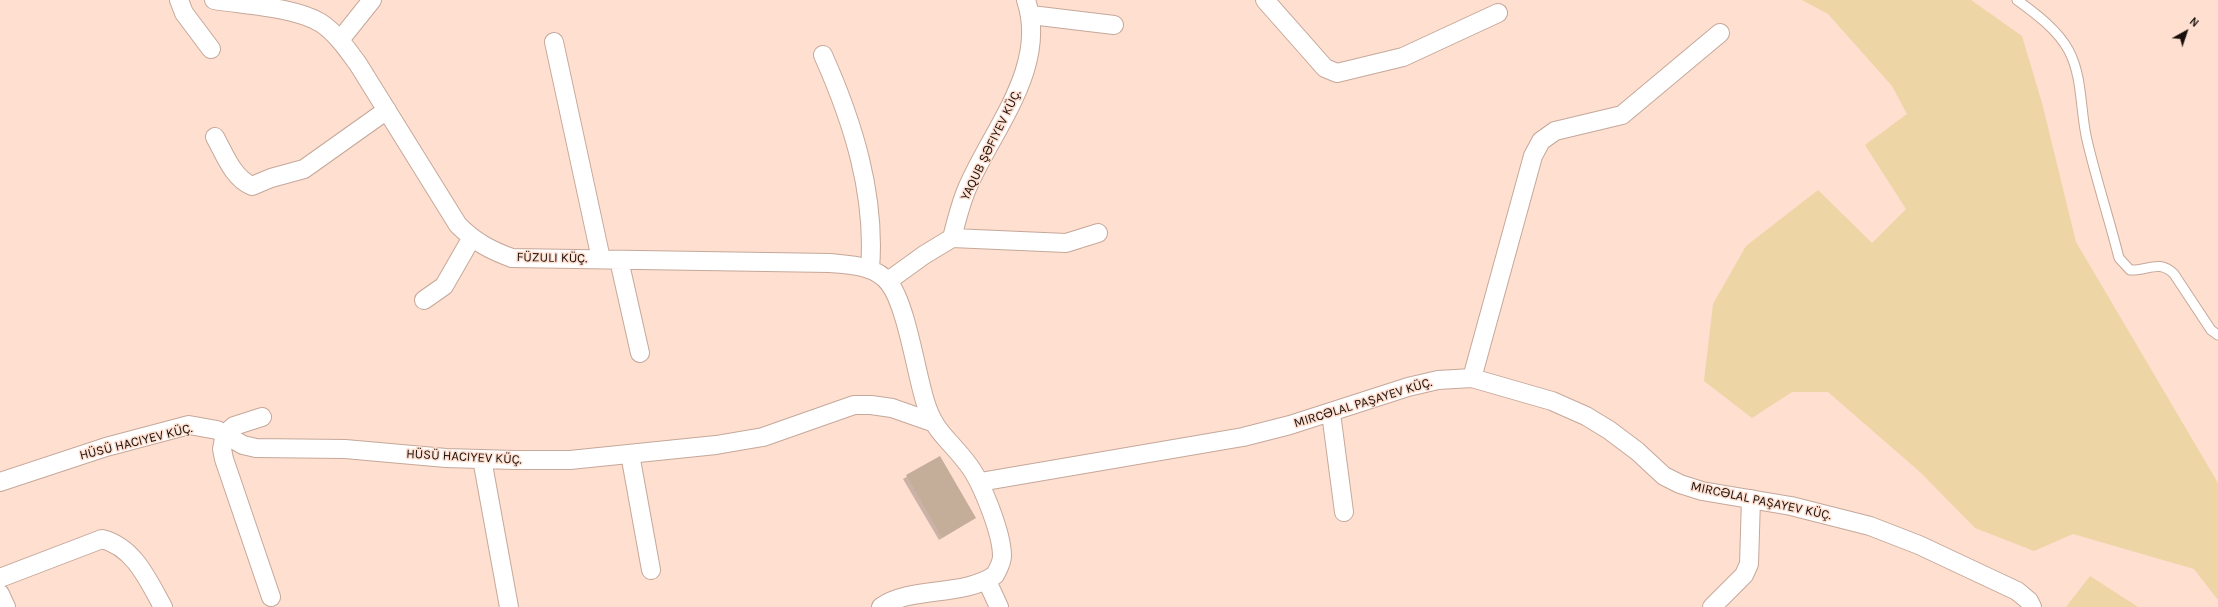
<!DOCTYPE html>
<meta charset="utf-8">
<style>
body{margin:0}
#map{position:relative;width:2218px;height:607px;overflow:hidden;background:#fedfd0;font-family:Karla,sans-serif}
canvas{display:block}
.north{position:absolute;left:2166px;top:12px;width:40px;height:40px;-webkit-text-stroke:3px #fedfd0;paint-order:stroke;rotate:40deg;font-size:11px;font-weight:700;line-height:16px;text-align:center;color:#1a100b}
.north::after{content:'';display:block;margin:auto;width:14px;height:18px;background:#1a100b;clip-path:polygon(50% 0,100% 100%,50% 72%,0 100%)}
</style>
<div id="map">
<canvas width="2218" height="607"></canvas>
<div class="north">N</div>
</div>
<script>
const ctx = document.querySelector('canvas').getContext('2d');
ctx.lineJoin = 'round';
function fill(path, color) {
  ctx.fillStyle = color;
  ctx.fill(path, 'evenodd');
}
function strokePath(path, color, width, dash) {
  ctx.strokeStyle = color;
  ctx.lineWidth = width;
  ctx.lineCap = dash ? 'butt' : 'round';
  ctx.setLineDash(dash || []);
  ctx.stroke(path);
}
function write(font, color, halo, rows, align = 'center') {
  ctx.font = font + ' Karla,sans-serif';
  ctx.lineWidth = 3;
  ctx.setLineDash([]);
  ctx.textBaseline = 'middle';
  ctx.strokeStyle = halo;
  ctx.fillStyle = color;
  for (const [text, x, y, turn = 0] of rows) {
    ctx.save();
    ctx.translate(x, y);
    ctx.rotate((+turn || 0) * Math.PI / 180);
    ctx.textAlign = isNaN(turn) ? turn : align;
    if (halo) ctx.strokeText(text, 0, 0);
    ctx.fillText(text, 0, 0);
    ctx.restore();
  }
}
const green = new Path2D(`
 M 1802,0 L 1971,0 L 2022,36 L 2042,103 L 2076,242 L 2218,483 L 2218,600 L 2194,569 L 2073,534 L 2034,551 L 1975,528 L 1920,472 L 1828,392 L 1792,392 L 1752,418 L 1704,381 L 1713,304 L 1746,246 L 1818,190 L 1872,243 L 1906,209 L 1865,145 L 1907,114 L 1892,86 L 1828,14 Z
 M 2090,576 L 2138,607 L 2066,607 Z`);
const shadow = new Path2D(`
 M 939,457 L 975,518 L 939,540 L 903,479 Z`);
const building = new Path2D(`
 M 940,456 L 976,518 L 942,538 L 906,475 Z`);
const lane = new Path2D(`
 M 2017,0 C 2035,13 2058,30 2069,51 C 2083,78 2080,111 2087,140 C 2096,179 2109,218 2119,258 L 2130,270 C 2148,271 2159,259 2174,274 L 2211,330 L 2218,335`);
const street = new Path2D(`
 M 179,0 L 184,13 L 211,49
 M 214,0 C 245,5 295,7 321,23 C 336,33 347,49 358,64 L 458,225 C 475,242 490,250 512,258 L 830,263 C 850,265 875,265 889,283 C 906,304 916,372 925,401 C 934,432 949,439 967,463 C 981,480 1002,533 1002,556 C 1002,563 998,569 995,575 C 963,597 911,586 881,607
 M 1265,0 L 1325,68 L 1337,73 L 1403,57 L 1498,13
 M 1031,15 L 1114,25
 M 340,40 L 372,0
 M 554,42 L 601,259
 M 823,55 C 853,122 876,195 870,269
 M 215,137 C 225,155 233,178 252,186 L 271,178 L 304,169 L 387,110
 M 952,238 L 1066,243 L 1098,233
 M 619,260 L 640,353
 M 888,281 L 924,255 L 952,238 C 956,222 960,206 966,191 C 990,132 1049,68 1026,0
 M 424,300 L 444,286 L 471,239
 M 1472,378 L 1533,156 L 1541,141 L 1555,131 L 1622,115 L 1720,33
 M 1331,413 L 1344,512
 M 262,417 L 234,426 L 225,434 L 222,449 L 224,459 L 271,597
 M 630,454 L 651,570
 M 482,459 L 509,607
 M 0,482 L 106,447 L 189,425 L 217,430 L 243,445 L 256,448 L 345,449 L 446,458 L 514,460 L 570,460 L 716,445 L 763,437 L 854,405 L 871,405 L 892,408 L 932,422
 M 980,482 L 1243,437 L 1290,425 L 1408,387 L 1438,380 L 1472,378 L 1552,401 L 1586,416 L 1609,430 L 1637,451 L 1664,476 L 1680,484 L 1702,491 L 1791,506 L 1870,526 L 1919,545 L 2017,591 L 2029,601 L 2032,607
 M 0,578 L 102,539 C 134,547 148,580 163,607
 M 987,581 L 999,607
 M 0,594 L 6,607
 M 1712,607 L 1744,575 L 1749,564 L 1751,499`);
const streetNames = [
 ["YAQUB ŞƏFIYEV KÜÇ.",991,145,-64],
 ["FÜZULI KÜÇ.",552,258,1],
 ["MIRCƏLAL PAŞAYEV KÜÇ.",1363,403,-17],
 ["HÜSÜ HACIYEV KÜÇ.",136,442,-14],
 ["HÜSÜ HACIYEV KÜÇ.",464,457,3],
 ["MIRCƏLAL PAŞAYEV KÜÇ.",1761,501,12]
];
fill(green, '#edd5a5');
fill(shadow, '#0003');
fill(building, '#c5ae99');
strokePath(lane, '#c5a89a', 11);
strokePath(street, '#c5a89a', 20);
strokePath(lane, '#fff', 9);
strokePath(street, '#fff', 18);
write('13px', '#1a100b', '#fedfd0', streetNames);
</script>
